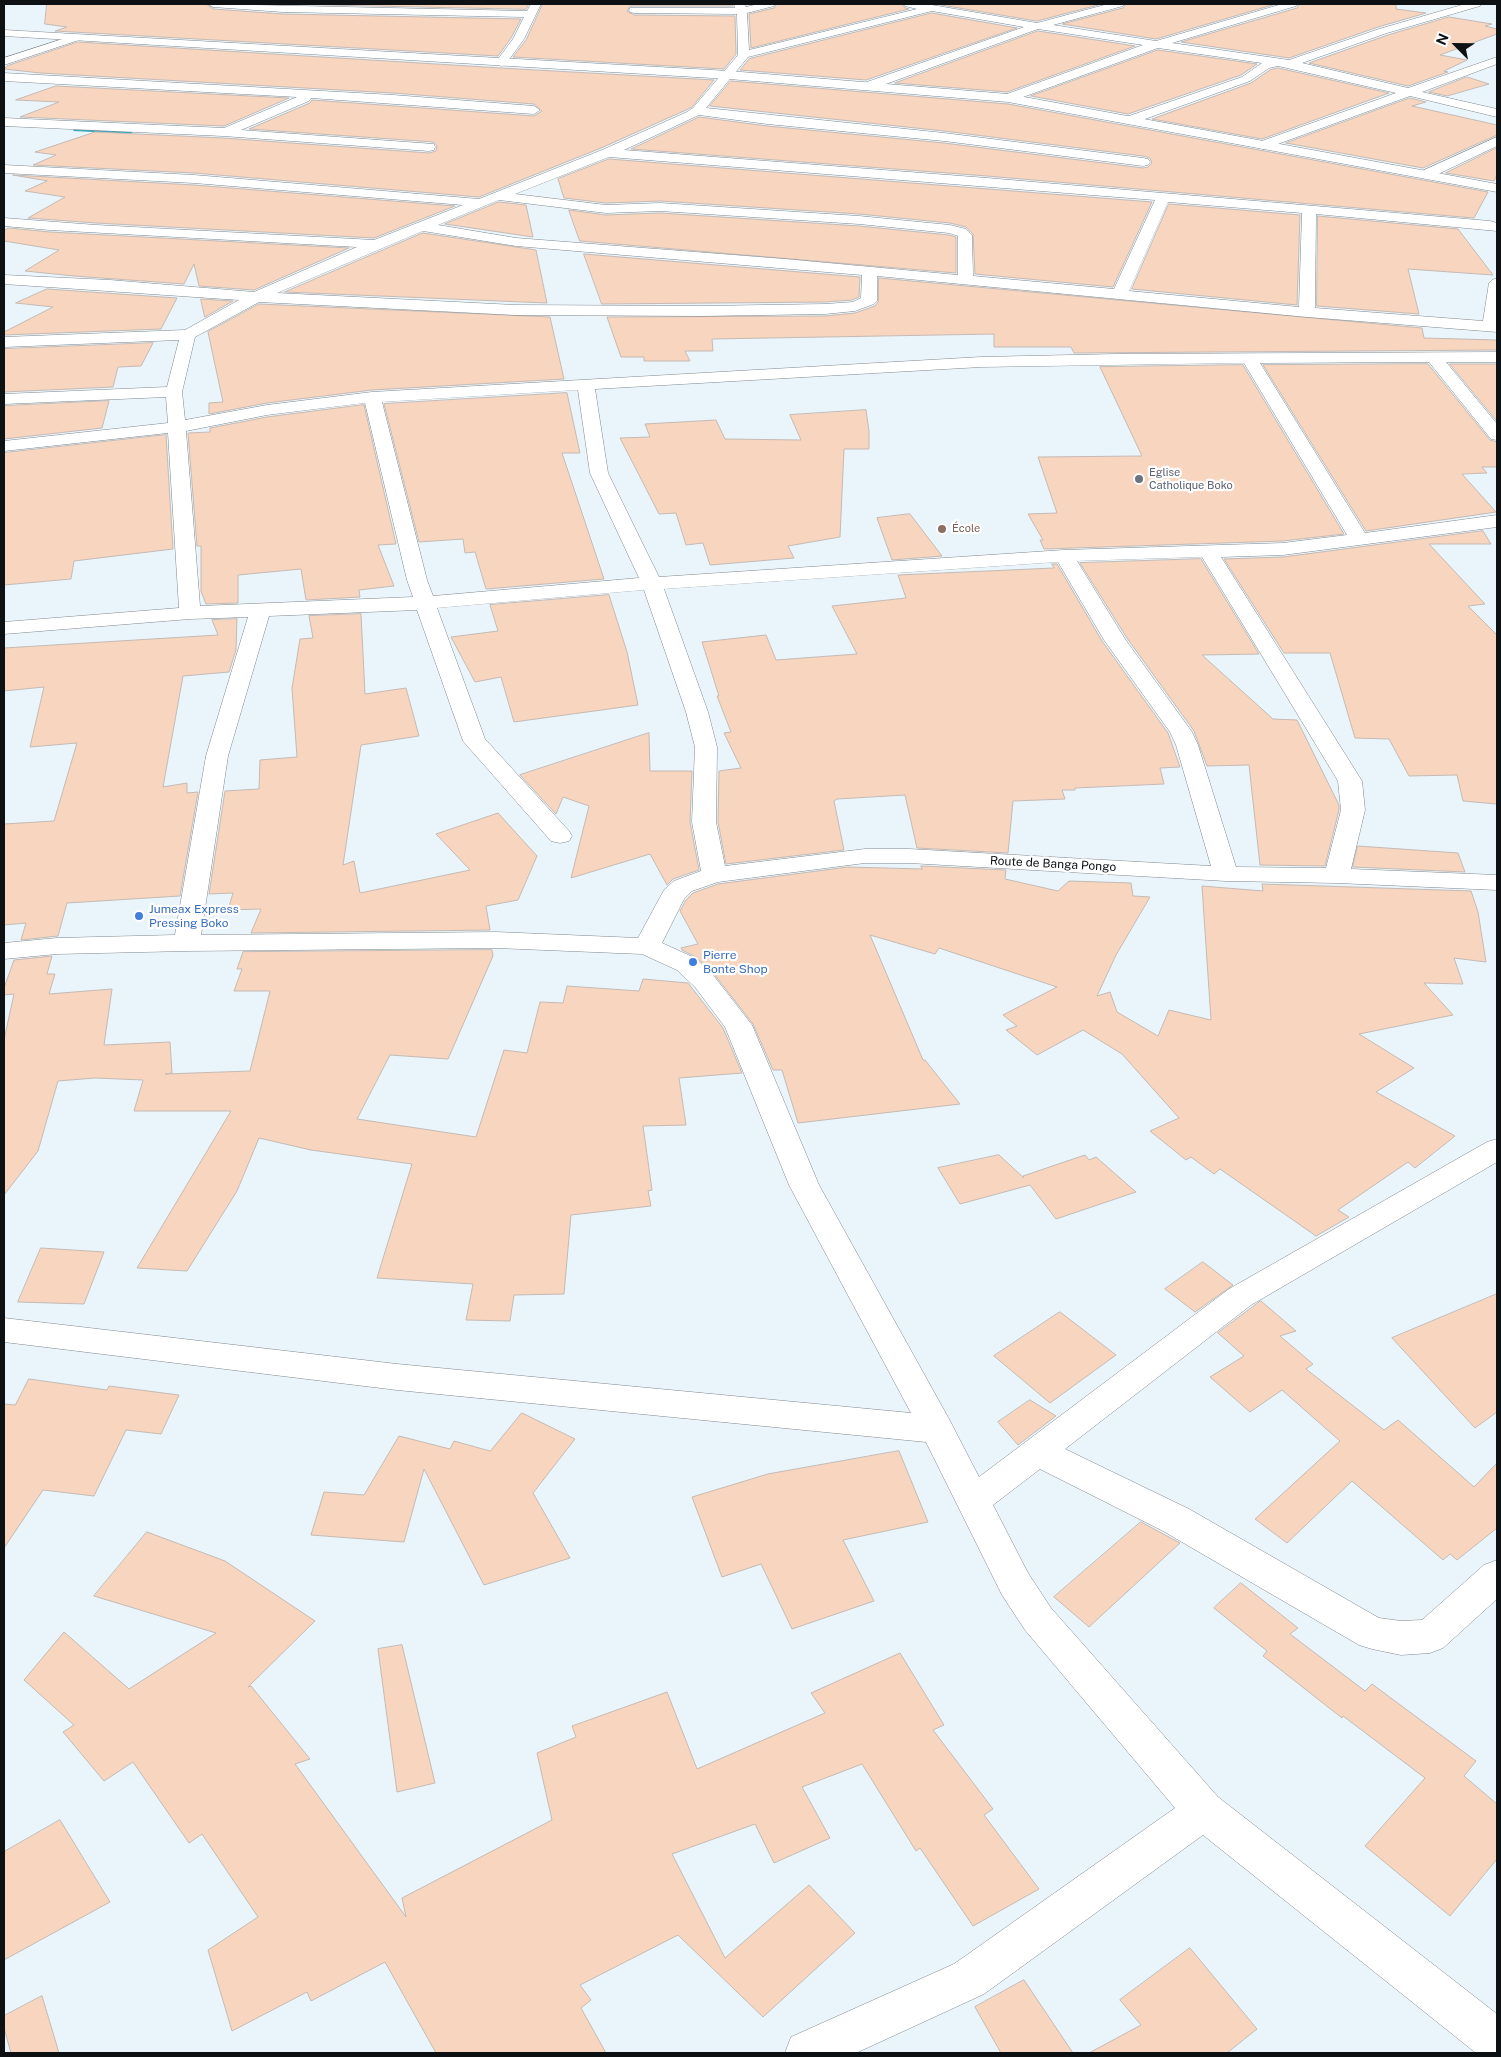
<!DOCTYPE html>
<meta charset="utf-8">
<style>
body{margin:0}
#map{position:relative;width:1501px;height:2057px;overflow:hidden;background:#eaf4fb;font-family:"Public Sans",sans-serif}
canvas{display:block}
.frame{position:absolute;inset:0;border:5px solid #0e1114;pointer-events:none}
.north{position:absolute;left:1431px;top:20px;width:50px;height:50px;-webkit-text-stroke:4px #fff;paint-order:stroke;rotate:293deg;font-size:14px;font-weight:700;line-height:20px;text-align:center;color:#0e1114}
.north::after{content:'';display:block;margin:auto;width:18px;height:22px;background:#0e1114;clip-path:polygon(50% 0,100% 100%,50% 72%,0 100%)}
</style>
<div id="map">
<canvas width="1501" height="2057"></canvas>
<div class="frame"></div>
<div class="north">N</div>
</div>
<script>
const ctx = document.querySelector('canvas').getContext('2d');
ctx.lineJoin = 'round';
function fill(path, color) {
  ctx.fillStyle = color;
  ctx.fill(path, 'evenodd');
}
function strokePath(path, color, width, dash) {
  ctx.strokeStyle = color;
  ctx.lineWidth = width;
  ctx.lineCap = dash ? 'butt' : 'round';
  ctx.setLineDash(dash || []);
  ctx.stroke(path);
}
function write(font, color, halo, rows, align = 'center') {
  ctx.font = font + ' "Public Sans",sans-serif';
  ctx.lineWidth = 4.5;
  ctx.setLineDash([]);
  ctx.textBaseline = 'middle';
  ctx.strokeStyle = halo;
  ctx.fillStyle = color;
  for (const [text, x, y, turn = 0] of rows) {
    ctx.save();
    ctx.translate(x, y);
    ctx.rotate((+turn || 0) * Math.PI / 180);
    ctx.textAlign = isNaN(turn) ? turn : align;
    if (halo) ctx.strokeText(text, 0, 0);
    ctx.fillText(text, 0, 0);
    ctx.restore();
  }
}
const stream = new Path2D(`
 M 75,128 L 130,130 L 133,132 L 130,134 L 73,131 Z`);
const building = new Path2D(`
 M 47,4 L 206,4 L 213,9 L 283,14 L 521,19 L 511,38 L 498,56 L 55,31 L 67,27 L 45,24 Z
 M 282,4 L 529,4 L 526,9 Z
 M 543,4 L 732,4 L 733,6 L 630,6 L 627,11 L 634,15 L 735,16 L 736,54 L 724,69 L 513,57 L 526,40 Z
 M 777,4 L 902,4 L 905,8 L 909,9 L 751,48 L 749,14 L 774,8 Z
 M 936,4 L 1102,4 L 1037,21 Z
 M 1126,4 L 1276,4 L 1156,39 L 1062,24 L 1123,8 Z
 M 1299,4 L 1396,4 L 1396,9 L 1426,13 L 1378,27 L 1289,58 L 1181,42 L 1297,8 Z
 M 932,13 L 1017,28 L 866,80 L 740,70 L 749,59 Z
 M 1449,17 L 1492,24 L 1485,26 L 1497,29 L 1497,34 L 1440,55 L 1467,60 L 1444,71 L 1448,72 L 1408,86 L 1309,63 L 1388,35 Z
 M 1038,31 L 1135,46 L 1007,92 L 895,83 Z
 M 78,42 L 501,68 L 714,80 L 692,107 L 686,110 L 601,148 L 479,197 L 194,173 L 33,165 L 56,155 L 35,152 L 95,132 L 223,138 L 429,153 L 436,151 L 437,146 L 434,142 L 249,129 L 310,103 L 312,100 L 534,116 L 542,111 L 534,104 L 393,93 L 40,73 L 4,69 L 7,66 Z
 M 1158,50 L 1257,64 L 1241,75 L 1128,114 L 1031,96 Z
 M 1278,68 L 1389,93 L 1262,139 L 1152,119 L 1251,83 L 1270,70 Z
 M 1467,77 L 1489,84 L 1447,96 L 1429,92 Z
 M 731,81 L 1008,104 L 1488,192 L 1474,218 L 987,176 L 631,149 L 699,117 L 767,126 L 944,143 L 1143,168 L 1148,167 L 1152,163 L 1150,158 L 1143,156 L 944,131 L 710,106 Z
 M 56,86 L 289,98 L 224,126 L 20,117 L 59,102 L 16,100 Z
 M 1410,98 L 1426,102 L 1412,106 L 1497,125 L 1497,135 L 1423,168 L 1286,143 Z
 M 1497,148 L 1497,175 L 1494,181 L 1446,173 Z
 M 609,159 L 1152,202 L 1113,287 L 975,274 L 973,234 L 966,227 L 950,223 L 859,214 L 660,201 L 606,203 L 564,198 L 558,179 Z
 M 13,175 L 194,185 L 455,206 L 374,238 L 96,223 L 28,218 L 65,197 L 25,191 L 47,181 Z
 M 499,202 L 526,205 L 533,237 L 445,224 Z
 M 1169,204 L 1300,215 L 1297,305 L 1132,289 Z
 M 569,210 L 606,215 L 660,213 L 859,226 L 949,235 L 956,237 L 956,273 L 580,241 Z
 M 1318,216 L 1458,229 L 1493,275 L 1408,269 L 1419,314 L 1317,306 Z
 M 9,228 L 50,232 L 349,248 L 254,290 L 199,286 L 194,264 L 184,284 L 74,276 L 25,271 L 59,250 L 4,241 L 4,231 Z
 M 423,233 L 536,250 L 547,303 L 285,292 Z
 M 584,254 L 860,277 L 859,297 L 852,300 L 825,302 L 602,304 Z
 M 879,278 L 1422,328 L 1424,338 L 1497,340 L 1497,350 L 1074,353 L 1071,347 L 994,347 L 994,334 L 712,339 L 713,351 L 685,351 L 690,361 L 644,361 L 644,357 L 621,357 L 607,317 L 825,316 L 855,313 L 875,306 L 878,302 Z
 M 47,289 L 177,298 L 161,329 L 4,335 L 4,332 L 53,307 L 16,303 Z
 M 201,299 L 233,301 L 205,317 Z
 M 259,304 L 550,317 L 564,379 L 372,390 L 267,403 L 209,414 L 209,403 L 223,402 L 208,332 Z
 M 153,343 L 141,366 L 118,367 L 113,387 L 4,392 L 4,349 Z
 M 1428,364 L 1490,440 L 1497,442 L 1497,467 L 1482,467 L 1487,473 L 1462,474 L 1496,512 L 1366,531 L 1263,365 Z
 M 1450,364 L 1497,364 L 1497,421 Z
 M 1243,365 L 1344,534 L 1283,541 L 1044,549 L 1040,540 L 1043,540 L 1028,514 L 1057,513 L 1038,457 L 1142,456 L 1100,367 Z
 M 567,393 L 580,453 L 562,453 L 604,579 L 486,589 L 475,552 L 465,553 L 463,539 L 419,542 L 384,404 Z
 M 109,401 L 102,428 L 4,439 L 4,406 Z
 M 364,405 L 396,544 L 378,545 L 394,586 L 359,590 L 360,597 L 306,600 L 301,569 L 238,575 L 238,603 L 206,604 L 201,591 L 201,546 L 197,546 L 188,433 L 210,432 L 210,428 L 267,417 Z
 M 866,410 L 869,431 L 869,449 L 844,449 L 840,537 L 788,546 L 794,558 L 710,565 L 703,543 L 686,545 L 676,513 L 659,514 L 620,438 L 650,437 L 645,424 L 716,420 L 725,439 L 801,440 L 790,415 Z
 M 166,435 L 173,549 L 74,561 L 71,579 L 4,585 L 4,453 Z
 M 910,514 L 942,556 L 892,560 L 877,518 Z
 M 1483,531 L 1491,544 L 1429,544 L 1485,604 L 1468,606 L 1497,635 L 1497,804 L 1463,801 L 1457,775 L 1409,776 L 1389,739 L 1355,738 L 1330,653 L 1284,653 L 1224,559 L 1283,557 Z
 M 1201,559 L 1259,654 L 1202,655 L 1273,719 L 1297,720 L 1339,805 L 1339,810 L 1325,866 L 1260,865 L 1249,765 L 1207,766 L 1194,731 L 1127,638 L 1080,563 Z
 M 1052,564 L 1057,564 L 1102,641 L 1168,733 L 1180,767 L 1160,768 L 1164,784 L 1075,788 L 1075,790 L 1062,790 L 1065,799 L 1013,801 L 1008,853 L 917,848 L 905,795 L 837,799 L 834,801 L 844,850 L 726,864 L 718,822 L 719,771 L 741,768 L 724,733 L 731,732 L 717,696 L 719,696 L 702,642 L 766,635 L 776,660 L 857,654 L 832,606 L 906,598 L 898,575 L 1054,568 Z
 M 609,595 L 627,652 L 638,705 L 514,722 L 501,677 L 475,682 L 451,637 L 498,631 L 490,605 Z
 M 361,614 L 365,694 L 406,688 L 419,736 L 361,745 L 343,865 L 354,861 L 360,893 L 470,870 L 436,834 L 498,813 L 537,856 L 518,900 L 486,906 L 490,930 L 251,933 L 261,909 L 228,910 L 233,893 L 209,894 L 225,791 L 259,789 L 260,760 L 297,757 L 292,688 L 300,639 L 313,638 L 309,616 Z
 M 237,619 L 236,650 L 229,672 L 183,676 L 163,787 L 187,783 L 187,793 L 198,792 L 180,896 L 67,903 L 58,936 L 21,940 L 26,923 L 4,925 L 4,824 L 54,821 L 77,743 L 30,747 L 44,687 L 4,691 L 4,648 L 218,635 L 212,620 Z
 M 649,733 L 650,771 L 692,771 L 690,822 L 699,870 L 673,879 L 667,885 L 650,854 L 571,878 L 589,806 L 563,797 L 556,814 L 520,775 Z
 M 1358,846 L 1458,853 L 1465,872 L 1353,867 Z
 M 921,866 L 1006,870 L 1005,879 L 1058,891 L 1069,881 L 1131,883 L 1133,896 L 1150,897 L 1116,955 L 1097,996 L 1110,992 L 1117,1012 L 1158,1036 L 1169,1010 L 1211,1020 L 1202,886 L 1263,891 L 1262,884 L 1471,891 L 1478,912 L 1486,962 L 1454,958 L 1463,984 L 1424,983 L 1453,1015 L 1359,1034 L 1414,1068 L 1376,1092 L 1455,1136 L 1415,1168 L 1408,1162 L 1338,1210 L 1349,1217 L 1316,1236 L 1220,1169 L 1214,1174 L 1191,1157 L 1186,1160 L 1150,1131 L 1179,1118 L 1122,1054 L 1083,1030 L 1037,1055 L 1006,1030 L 1017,1026 L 1003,1015 L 1057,987 L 939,948 L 935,954 L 870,935 L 923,1060 L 925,1060 L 960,1104 L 798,1123 L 782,1070 L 773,1070 L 753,1024 L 714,974 L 696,957 L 682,950 L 681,948 L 698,944 L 680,911 L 686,900 L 693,893 L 718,884 L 848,867 L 922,869 Z
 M 492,950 L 493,956 L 448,1059 L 390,1055 L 357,1119 L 476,1137 L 504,1050 L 527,1053 L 540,1002 L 563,1003 L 567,986 L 639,991 L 643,979 L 688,983 L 723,1028 L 742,1073 L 679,1078 L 686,1125 L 643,1126 L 652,1190 L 648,1191 L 651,1206 L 571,1215 L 564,1294 L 514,1295 L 510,1321 L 466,1320 L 473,1284 L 377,1278 L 412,1164 L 311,1150 L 259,1138 L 237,1191 L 187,1271 L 137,1268 L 231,1111 L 134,1111 L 143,1080 L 95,1078 L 58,1081 L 38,1151 L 4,1195 L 4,1040 L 14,994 L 4,995 L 4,988 L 14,960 L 52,956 L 47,974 L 55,974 L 49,994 L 112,989 L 104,1045 L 170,1042 L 172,1073 L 165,1074 L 250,1071 L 270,991 L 234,991 L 242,969 L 237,969 L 243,952 Z
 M 999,1155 L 1024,1178 L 1023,1176 L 1085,1155 L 1089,1160 L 1096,1157 L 1136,1192 L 1056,1219 L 1030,1185 L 960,1204 L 938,1168 Z
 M 41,1248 L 104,1252 L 84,1304 L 18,1302 Z
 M 1203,1262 L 1233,1285 L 1195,1312 L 1165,1289 Z
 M 1497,1294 L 1497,1412 L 1475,1428 L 1392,1338 Z
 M 1261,1301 L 1296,1331 L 1280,1336 L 1313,1364 L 1306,1369 L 1384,1430 L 1398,1420 L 1474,1487 L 1497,1463 L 1497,1528 L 1457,1560 L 1450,1554 L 1443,1560 L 1352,1481 L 1287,1543 L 1255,1519 L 1340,1441 L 1282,1390 L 1250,1412 L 1210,1377 L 1244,1356 L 1218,1333 Z
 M 1060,1312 L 1116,1355 L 1050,1403 L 994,1356 Z
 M 29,1379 L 107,1390 L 109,1386 L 179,1395 L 161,1434 L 126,1430 L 94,1496 L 43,1490 L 4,1548 L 4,1404 L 15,1405 Z
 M 1030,1400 L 1056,1416 L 1018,1445 L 998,1422 Z
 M 522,1413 L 575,1439 L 533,1493 L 570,1558 L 484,1585 L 424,1469 L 404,1542 L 311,1535 L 324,1492 L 364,1495 L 399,1436 L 450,1449 L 454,1441 L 490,1451 Z
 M 899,1451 L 928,1522 L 843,1540 L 874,1601 L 792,1629 L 761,1564 L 722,1577 L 692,1497 L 768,1474 Z
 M 1141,1522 L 1180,1543 L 1089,1627 L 1054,1597 Z
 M 147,1532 L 225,1561 L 315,1621 L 248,1687 L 251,1686 L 310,1759 L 295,1764 L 406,1917 L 402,1898 L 552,1820 L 537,1753 L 576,1737 L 572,1726 L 667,1692 L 697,1769 L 825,1713 L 811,1693 L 900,1653 L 944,1725 L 933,1730 L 993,1809 L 984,1815 L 1039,1889 L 973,1926 L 920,1848 L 916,1851 L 862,1764 L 802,1787 L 830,1838 L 774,1863 L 755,1824 L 672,1854 L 725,1958 L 809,1885 L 855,1933 L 763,2017 L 678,1935 L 580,1985 L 591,2000 L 581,2008 L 606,2053 L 436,2053 L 385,1962 L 311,2001 L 307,1992 L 232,2031 L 208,1950 L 258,1917 L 202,1834 L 189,1843 L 133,1762 L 104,1781 L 63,1732 L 74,1725 L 24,1680 L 64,1632 L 129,1689 L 216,1633 L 94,1596 Z
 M 1241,1583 L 1298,1628 L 1290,1634 L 1365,1691 L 1372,1684 L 1476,1761 L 1464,1776 L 1497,1804 L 1497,1859 L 1450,1916 L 1365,1846 L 1425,1778 L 1343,1716 L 1342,1718 L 1263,1656 L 1267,1651 L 1214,1608 Z
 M 402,1645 L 435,1783 L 397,1792 L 378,1649 Z
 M 60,1820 L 110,1902 L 4,1960 L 4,1852 Z
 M 1190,1948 L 1257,2029 L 1227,2053 L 1089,2053 L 1141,2025 L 1120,2000 Z
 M 1024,1980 L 1073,2053 L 1001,2053 L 975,2007 Z
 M 42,1996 L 59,2053 L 11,2053 L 4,2028 L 4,2016 Z`);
const minor = new Path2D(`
 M 208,4 L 527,11 L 531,4 L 541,4 L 524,39 L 505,65 L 501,66 L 495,63 L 513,39 L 524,17 L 283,12 L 213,7 Z
 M 734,4 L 744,4 L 746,7 L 758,4 L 775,4 L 774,6 L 747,13 L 749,50 L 917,9 L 905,6 L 904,4 L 926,4 L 1037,23 L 1108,4 L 1124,4 L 1123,6 L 1053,25 L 1156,41 L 1282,4 L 1297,4 L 1296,6 L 1172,43 L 1289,60 L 1379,29 L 1465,4 L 1481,4 L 1480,6 L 1387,33 L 1302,63 L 1408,88 L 1497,57 L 1497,64 L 1422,92 L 1497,109 L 1497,117 L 1410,96 L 1264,149 L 1259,148 L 1258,145 L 1259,142 L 1396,93 L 1278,66 L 1269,68 L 1250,81 L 1134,123 L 1126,123 L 1124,120 L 1126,117 L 1242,77 L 1262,63 L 1158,48 L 1012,101 L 1004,101 L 1002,98 L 1004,95 L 1143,45 L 1038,29 L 872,89 L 864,89 L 862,86 L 864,83 L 1024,27 L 932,11 L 748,57 L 706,108 L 944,133 L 1143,158 L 1148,159 L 1150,162 L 1148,165 L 1143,166 L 944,141 L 767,124 L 699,115 L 624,150 L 987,178 L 1490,221 L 1497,223 L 1497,231 L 1316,214 L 1315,308 L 1483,321 L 1489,283 L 1492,280 L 1497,278 L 1497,332 L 1307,317 L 877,276 L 877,301 L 874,304 L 855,311 L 825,314 L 702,316 L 515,315 L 259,302 L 195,337 L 182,392 L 185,420 L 267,405 L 372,392 L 981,357 L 1117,354 L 1497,352 L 1497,362 L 1446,362 L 1497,424 L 1497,440 L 1491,439 L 1429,362 L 1260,363 L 1365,533 L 1497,515 L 1497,527 L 1283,555 L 1221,557 L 1362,781 L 1365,810 L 1351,869 L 1497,875 L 1497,890 L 1337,883 L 1226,881 L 909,863 L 865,863 L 718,882 L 692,891 L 684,899 L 662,943 L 695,958 L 713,975 L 752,1025 L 819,1185 L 949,1419 L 979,1477 L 1229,1289 L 1487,1142 L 1497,1139 L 1497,1162 L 1251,1305 L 1065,1449 L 1189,1509 L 1379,1618 L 1401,1621 L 1422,1620 L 1484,1565 L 1497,1560 L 1497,1599 L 1443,1648 L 1430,1653 L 1401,1655 L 1372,1649 L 1359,1645 L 1163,1531 L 1040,1469 L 993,1505 L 1028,1573 L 1051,1608 L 1218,1797 L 1497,2014 L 1497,2053 L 1476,2053 L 1203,1835 L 984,1994 L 856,2053 L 785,2053 L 791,2037 L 954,1964 L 1175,1808 L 1025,1630 L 1002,1595 L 926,1442 L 397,1390 L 4,1342 L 4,1318 L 397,1364 L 911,1413 L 789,1185 L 725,1027 L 695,987 L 677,970 L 642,954 L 496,948 L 187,951 L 57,954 L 4,959 L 4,943 L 57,938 L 175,935 L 206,756 L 248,617 L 190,619 L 4,634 L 4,622 L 179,608 L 168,433 L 4,451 L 4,441 L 168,423 L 166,397 L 4,404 L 4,394 L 167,387 L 179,340 L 4,347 L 4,337 L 185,330 L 239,300 L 4,284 L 4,275 L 110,280 L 254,292 L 357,247 L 50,230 L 4,226 L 4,218 L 96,225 L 374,240 L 463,205 L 194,183 L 4,173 L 4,165 L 194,175 L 479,199 L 602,150 L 687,112 L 693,108 L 738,55 L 737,14 L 634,13 L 630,12 L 629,10 L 630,8 L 735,8 ZM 609,157 L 1155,200 L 1114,289 L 973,276 L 972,235 L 966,229 L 950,225 L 859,216 L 660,203 L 606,205 L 515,194 ZM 499,200 L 606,213 L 660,211 L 859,224 L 949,233 L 958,236 L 958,275 L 785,259 L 516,238 L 438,225 ZM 1168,202 L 1302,213 L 1299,307 L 1129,291 ZM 423,231 L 516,246 L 862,275 L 861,298 L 853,302 L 825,304 L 702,306 L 515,305 L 277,293 ZM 1244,363 L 1347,535 L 1283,543 L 1064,550 L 659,577 L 608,473 L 595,389 L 981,367 ZM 578,390 L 590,473 L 639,578 L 433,596 L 427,580 L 382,402 ZM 365,403 L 407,580 L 413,597 L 200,606 L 186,431 L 267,415 ZM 1202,557 L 1338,781 L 1341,810 L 1326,868 L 1236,867 L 1198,745 L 1192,732 L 1125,639 L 1077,561 ZM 1058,562 L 1104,640 L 1170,732 L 1176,745 L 1211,866 L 909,849 L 865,849 L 725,866 L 716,822 L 717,747 L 708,712 L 664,589 ZM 644,590 L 686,712 L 695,747 L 692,822 L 701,871 L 674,881 L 664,890 L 638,938 L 496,932 L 201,935 L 228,756 L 269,616 L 417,610 L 463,741 L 551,841 L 560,843 L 569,841 L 572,836 L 569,831 L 485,739 L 437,608 Z
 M 75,35 L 79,36 L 81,38 L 79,40 L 4,65 L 4,58 Z
 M 4,73 L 393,95 L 534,106 L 540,110 L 534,114 L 311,98 L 309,101 L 241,130 L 434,144 L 435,147 L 434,150 L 429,151 L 223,136 L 4,126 L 4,118 L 224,128 L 297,97 L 4,81 Z
 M 1497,137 L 1497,146 L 1432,177 L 1422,177 L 1420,174 L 1422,171 Z`);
const secondary = new Path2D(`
 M 4,30 L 729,71 L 1008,94 L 1497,184 L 1497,192 L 1008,102 L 729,79 L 4,36 Z`);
const markers = [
 [1139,479,5,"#6b7280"],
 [942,529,5,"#8d6e63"],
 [139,916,5,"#3f7fe0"],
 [693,962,5,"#3f7fe0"]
];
const farWorshipnames = [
 ["Eglise",1149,473],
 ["Catholique Boko",1149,486]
];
const farEducationnames = [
 ["École",952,529]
];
const streetNames = [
 ["Route de Banga Pongo",1053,864,3]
];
const shopNames = [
 ["Jumeax Express",149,909],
 ["Pressing Boko",149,923],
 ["Pierre",703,955],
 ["Bonte Shop",703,969]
];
fill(stream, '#3aacba');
fill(building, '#f8d5be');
strokePath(building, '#c4bab4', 1);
strokePath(minor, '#80898f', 1);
strokePath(secondary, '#80898f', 1);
fill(minor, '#fff');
fill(secondary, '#fff');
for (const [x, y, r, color] of markers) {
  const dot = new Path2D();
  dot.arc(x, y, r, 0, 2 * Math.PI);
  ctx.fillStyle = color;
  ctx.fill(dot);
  strokePath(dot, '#fff', 2);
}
write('11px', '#5b616d', '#fff', farWorshipnames, 'left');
write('11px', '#785e54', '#fff', farEducationnames, 'left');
write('12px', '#0e1114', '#fff', streetNames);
write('12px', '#366cbe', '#fff', shopNames, 'left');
</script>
